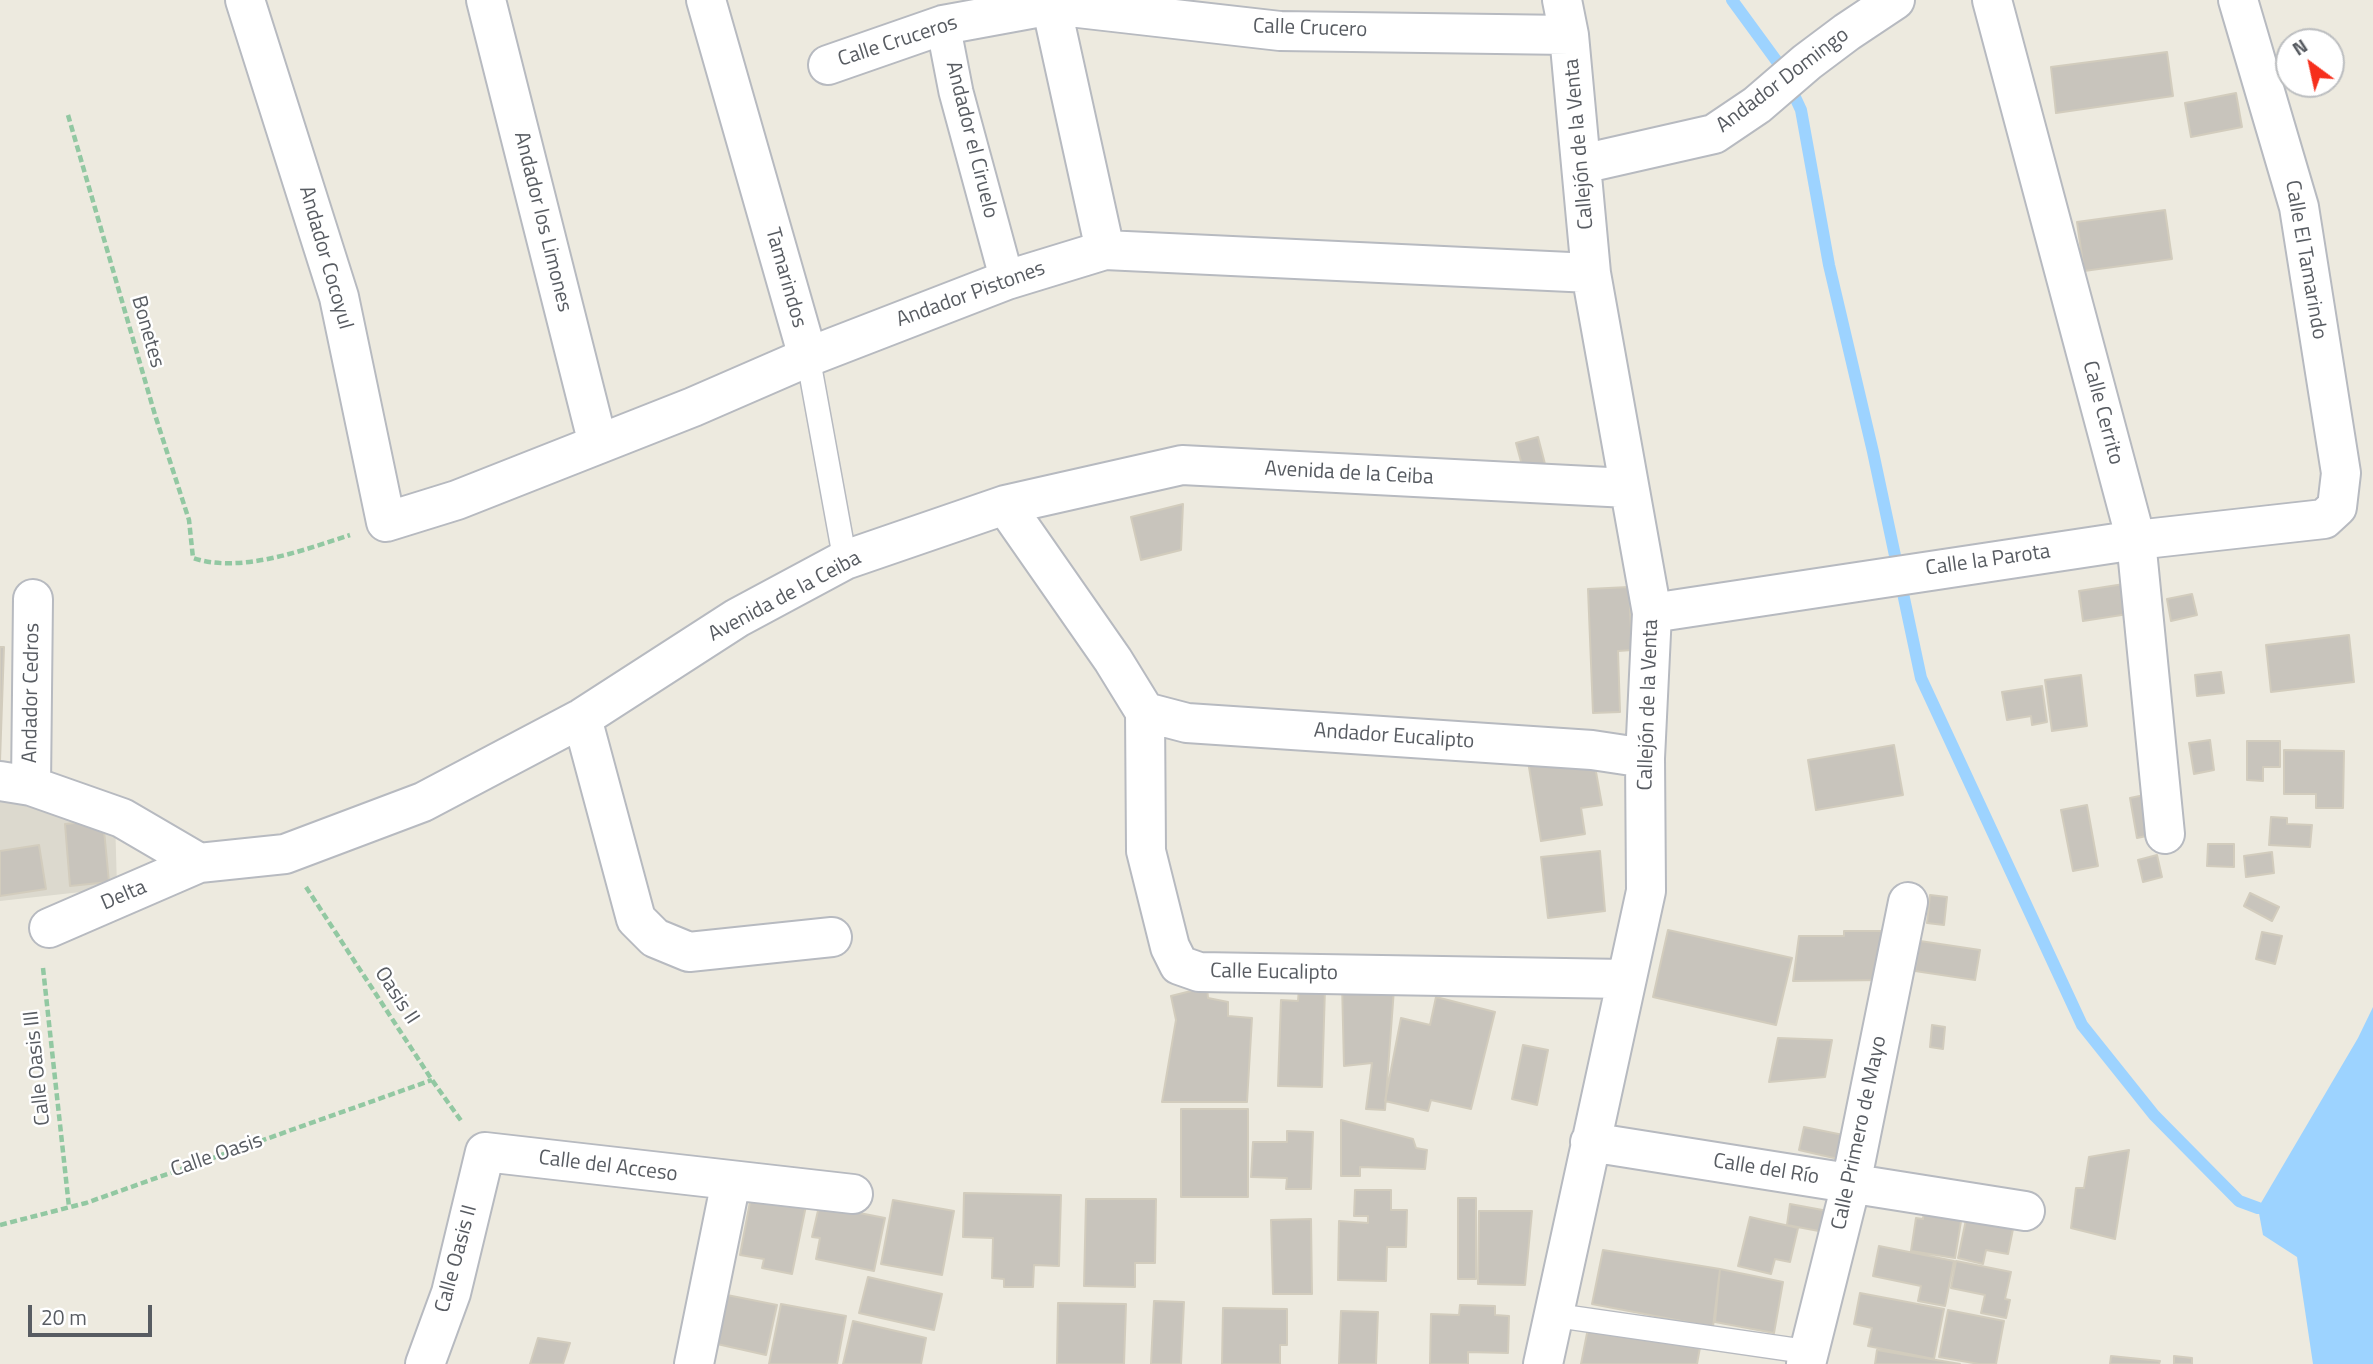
<!DOCTYPE html>
<meta charset="utf-8">
<style>
body{margin:0}
#map{position:relative;width:2373px;height:1364px;overflow:hidden;background:#edeadf;font-family:"Titillium Web",sans-serif}
canvas{display:block}
.north{position:absolute;left:2275px;top:28px;width:70px;height:70px;box-sizing:border-box;background:#fff;border:2px solid #bcbec0;border-radius:50%;rotate:327deg;font-size:19px;font-weight:700;line-height:28px;text-align:center;color:#585c62}
.north::after{content:'';display:block;margin:auto;width:24px;height:32px;background:#f62f1c;clip-path:polygon(50% 0,100% 100%,50% 72%,0 100%)}
.scale{position:absolute;left:28px;top:1305px;width:124px;height:32px;box-sizing:border-box;border:4px solid #585c62;border-top:0;padding-left:9px;font-size:21px;line-height:24px;white-space:nowrap;color:#585c62;-webkit-text-stroke:5px #fff;paint-order:stroke}
</style>
<div id="map">
<canvas width="2373" height="1364"></canvas>
<div class="north">N</div>
<div class="scale">20 m</div>
</div>
<script>
const ctx = document.querySelector('canvas').getContext('2d');
ctx.lineJoin = 'round';
function fill(path, color) {
  ctx.fillStyle = color;
  ctx.fill(path, 'evenodd');
}
function strokePath(path, color, width, dash) {
  ctx.strokeStyle = color;
  ctx.lineWidth = width;
  ctx.lineCap = dash ? 'butt' : 'round';
  ctx.setLineDash(dash || []);
  ctx.stroke(path);
}
function write(font, color, halo, rows, align = 'center') {
  ctx.font = font + ' "Titillium Web",sans-serif';
  ctx.lineWidth = 5;
  ctx.setLineDash([]);
  ctx.textBaseline = 'middle';
  ctx.strokeStyle = halo;
  ctx.fillStyle = color;
  for (const [text, x, y, turn = 0] of rows) {
    ctx.save();
    ctx.translate(x, y);
    ctx.rotate((+turn || 0) * Math.PI / 180);
    ctx.textAlign = isNaN(turn) ? turn : align;
    if (halo) ctx.strokeText(text, 0, 0);
    ctx.fillText(text, 0, 0);
    ctx.restore();
  }
}
const education = new Path2D(`
 M 0,790 L 115,818 L 117,888 L 0,901 Z`);
const water = new Path2D(`
 M 2373,1007 L 2373,1364 L 2313,1364 L 2297,1257 L 2263,1235 L 2258,1208 L 2358,1038 Z`);
const stream = new Path2D(`
 M 1732,0 L 1781,67 L 1801,110 L 1829,265 L 1873,452 L 1921,678 L 2082,1025 L 2154,1115 L 2239,1201 L 2258,1208`);
const building = new Path2D(`
 M 2167,52 L 2173,96 L 2056,113 L 2051,67 Z
 M 2236,93 L 2242,127 L 2191,137 L 2185,103 Z
 M 2165,210 L 2172,259 L 2084,271 L 2077,222 Z
 M 1538,437 L 1545,464 L 1523,469 L 1516,443 Z
 M 1183,504 L 1181,550 L 1141,560 L 1131,517 Z
 M 2124,584 L 2128,614 L 2083,621 L 2079,591 Z
 M 1629,587 L 1632,650 L 1618,651 L 1620,712 L 1593,713 L 1588,589 Z
 M 2192,594 L 2197,615 L 2171,621 L 2167,599 Z
 M 2349,635 L 2354,682 L 2271,692 L 2266,645 Z
 M 0,647 L 4,647 L 0,761 Z
 M 2221,672 L 2224,693 L 2197,696 L 2195,675 Z
 M 2081,675 L 2087,726 L 2052,731 L 2045,680 Z
 M 2042,686 L 2047,722 L 2032,725 L 2031,716 L 2007,720 L 2002,692 Z
 M 2210,740 L 2214,770 L 2194,774 L 2189,743 Z
 M 2247,741 L 2280,741 L 2280,767 L 2263,767 L 2263,781 L 2247,780 Z
 M 1894,745 L 1903,795 L 1816,810 L 1808,760 Z
 M 1592,750 L 1602,805 L 1581,808 L 1585,834 L 1541,841 L 1528,761 Z
 M 2284,750 L 2344,751 L 2343,808 L 2316,808 L 2316,794 L 2284,794 Z
 M 2154,793 L 2161,833 L 2137,838 L 2130,798 Z
 M 2087,805 L 2098,866 L 2073,871 L 2061,810 Z
 M 2271,817 L 2287,818 L 2287,824 L 2312,825 L 2310,847 L 2269,845 Z
 M 103,820 L 109,882 L 70,886 L 65,824 Z
 M 2208,844 L 2234,844 L 2234,867 L 2207,866 Z
 M 39,845 L 46,889 L 0,896 L 0,851 Z
 M 1600,851 L 1605,911 L 1548,918 L 1541,857 Z
 M 2272,852 L 2274,873 L 2246,877 L 2244,856 Z
 M 2157,855 L 2162,877 L 2143,882 L 2138,860 Z
 M 2250,893 L 2279,907 L 2272,921 L 2244,906 Z
 M 1930,895 L 1947,897 L 1944,925 L 1927,923 Z
 M 1668,930 L 1792,958 L 1776,1025 L 1653,997 Z
 M 1844,931 L 1886,931 L 1885,980 L 1793,981 L 1799,936 L 1844,936 Z
 M 2262,932 L 2282,936 L 2275,964 L 2256,959 Z
 M 1920,941 L 1980,950 L 1975,980 L 1915,971 Z
 M 1342,983 L 1394,989 L 1385,1110 L 1366,1109 L 1372,1063 L 1344,1066 Z
 M 1207,987 L 1208,998 L 1228,1002 L 1228,1016 L 1252,1018 L 1247,1102 L 1162,1102 L 1176,1020 L 1171,996 Z
 M 1299,988 L 1325,988 L 1322,1087 L 1278,1086 L 1281,1000 L 1298,1001 Z
 M 1436,997 L 1495,1012 L 1471,1109 L 1431,1100 L 1428,1111 L 1385,1101 L 1401,1018 L 1430,1025 Z
 M 1932,1025 L 1945,1027 L 1943,1049 L 1930,1047 Z
 M 1778,1038 L 1832,1040 L 1825,1077 L 1769,1082 Z
 M 1523,1045 L 1548,1050 L 1537,1105 L 1512,1099 Z
 M 1181,1109 L 1248,1109 L 1248,1197 L 1181,1197 Z
 M 1341,1120 L 1413,1139 L 1416,1148 L 1427,1150 L 1425,1169 L 1360,1167 L 1360,1176 L 1341,1176 Z
 M 1804,1127 L 1853,1137 L 1847,1161 L 1799,1150 Z
 M 1287,1131 L 1313,1132 L 1311,1189 L 1286,1189 L 1287,1178 L 1251,1177 L 1253,1142 L 1287,1142 Z
 M 2129,1150 L 2115,1239 L 2071,1228 L 2076,1188 L 2084,1188 L 2089,1157 Z
 M 753,1186 L 808,1196 L 792,1274 L 762,1268 L 764,1259 L 740,1255 Z
 M 1355,1190 L 1391,1190 L 1391,1210 L 1407,1210 L 1406,1247 L 1387,1247 L 1386,1281 L 1338,1280 L 1339,1221 L 1368,1223 L 1368,1216 L 1354,1216 Z
 M 822,1193 L 839,1209 L 885,1218 L 874,1271 L 816,1259 L 820,1238 L 812,1237 Z
 M 964,1193 L 1061,1195 L 1059,1266 L 1034,1265 L 1033,1287 L 1004,1287 L 1004,1279 L 992,1278 L 993,1238 L 963,1237 Z
 M 1458,1198 L 1476,1198 L 1476,1279 L 1458,1279 Z
 M 1086,1199 L 1156,1199 L 1155,1263 L 1135,1263 L 1135,1287 L 1084,1286 Z
 M 893,1200 L 954,1211 L 942,1275 L 881,1264 Z
 M 1925,1203 L 1963,1209 L 1955,1258 L 1911,1251 L 1916,1218 L 1923,1219 Z
 M 1790,1204 L 1828,1211 L 1824,1232 L 1787,1225 Z
 M 1968,1210 L 2013,1229 L 2008,1254 L 1986,1250 L 1983,1264 L 1958,1258 Z
 M 1479,1211 L 1532,1211 L 1525,1285 L 1478,1284 Z
 M 1750,1217 L 1798,1228 L 1790,1262 L 1775,1259 L 1771,1274 L 1738,1266 Z
 M 1311,1219 L 1312,1294 L 1273,1294 L 1271,1220 Z
 M 1879,1246 L 1954,1261 L 1945,1306 L 1918,1301 L 1921,1286 L 1873,1276 Z
 M 1603,1250 L 1720,1269 L 1713,1327 L 1592,1304 Z
 M 1956,1261 L 2011,1272 L 2005,1299 L 2010,1300 L 2006,1318 L 1981,1313 L 1985,1295 L 1951,1288 Z
 M 1720,1269 L 1783,1282 L 1774,1333 L 1715,1322 Z
 M 868,1277 L 942,1294 L 934,1330 L 859,1313 Z
 M 1860,1293 L 1944,1309 L 1934,1359 L 1868,1346 L 1872,1328 L 1854,1324 Z
 M 727,1295 L 777,1305 L 766,1355 L 717,1344 Z
 M 1154,1301 L 1184,1302 L 1181,1364 L 1151,1364 Z
 M 1058,1303 L 1126,1304 L 1124,1364 L 1057,1364 Z
 M 781,1304 L 846,1316 L 837,1364 L 769,1364 Z
 M 1460,1305 L 1495,1306 L 1495,1315 L 1509,1316 L 1508,1353 L 1468,1352 L 1468,1364 L 1430,1364 L 1431,1314 L 1459,1315 Z
 M 1223,1308 L 1287,1309 L 1287,1345 L 1280,1345 L 1280,1364 L 1222,1364 Z
 M 1948,1310 L 2004,1321 L 1996,1364 L 1979,1364 L 1939,1357 Z
 M 1341,1311 L 1378,1312 L 1376,1364 L 1339,1364 Z
 M 853,1321 L 926,1338 L 921,1364 L 843,1364 Z
 M 1589,1323 L 1701,1342 L 1697,1364 L 1581,1364 Z
 M 538,1338 L 570,1343 L 563,1364 L 530,1364 Z
 M 1877,1350 L 1960,1364 L 1875,1364 Z
 M 2111,1356 L 2160,1361 L 2159,1364 L 2110,1364 Z
 M 2174,1356 L 2192,1358 L 2192,1364 L 2174,1364 Z`);
const path = new Path2D(`
 M 68,115 L 155,415 L 189,520 L 193,558 C 240,574 304,550 350,535
 M 306,887 L 432,1080 L 462,1122
 M 43,968 L 69,1207
 M 0,1225 L 86,1203 L 432,1080`);
const service = new Path2D(`
 M 808,357 L 845,560
 M 1553,1315 L 1809,1352`);
const pedestrian = new Path2D(`
 M 943,25 L 956,92 L 1007,280`);
const minor = new Path2D(`
 M 245,0 L 339,297 L 386,522 L 457,500 L 693,407 L 808,357 L 1007,280 L 1105,250 L 1591,273
 M 486,0 L 598,444
 M 706,0 L 808,357
 M 1050,0 L 1105,250
 M 1992,0 L 2136,540 L 2165,834
 M 828,65 L 943,25 L 1052,5 L 1280,31 L 1569,35
 M 1582,164 L 1714,134 L 1757,105 L 1807,62 L 1847,32 L 1895,0
 M 1005,505 L 1113,660 L 1145,712 L 1146,851 L 1170,947 L 1179,965 L 1199,972 L 1625,979
 M 1652,613 L 2136,540 L 2324,519 L 2337,507 L 2341,473 L 2299,207 L 2238,0
 M 1145,712 L 1187,723 L 1592,750 L 1645,758
 M 582,718 L 636,919 L 655,938 L 689,952 L 832,937
 M 0,781 L 31,786 L 122,818 L 199,863 L 285,854 L 423,802 L 582,718 L 737,618 L 845,560 L 1005,505 L 1182,465 L 1628,488
 M 31,786 L 33,599
 M 49,928 L 199,863
 M 1590,1142 L 2025,1211
 M 425,1364 L 451,1293 L 485,1152 L 853,1194
 M 694,1364 L 731,1181
 M 1543,1364 L 1646,891 L 1645,758 L 1652,613 L 1591,273 L 1569,35 L 1562,0
 M 1806,1364 L 1851,1184 L 1908,902`);
const streetNames = [
 ["Calle Crucero",1310,29,2],
 ["Calle Cruceros",898,42,-18],
 ["Andador Domingo",1783,81,-37],
 ["Andador el Ciruelo",971,140,76],
 ["Callejón de la Venta",1580,144,-95],
 ["Andador los Limones",542,222,76],
 ["Andador Cocoyul",325,258,74],
 ["Calle El Tamarindo",2305,260,80],
 ["Tamarindos",785,278,74],
 ["Andador Pistones",971,295,-20],
 ["Bonetes",147,332,74],
 ["Calle Cerrito",2102,413,75],
 ["Avenida de la Ceiba",1349,474,3],
 ["Calle la Parota",1988,561,-8],
 ["Avenida de la Ceiba",785,597,-28],
 ["Andador Cedros",32,693,-89],
 ["Callejón de la Venta",1649,705,-88],
 ["Andador Eucalipto",1394,737,4],
 ["Delta",124,896,-23],
 ["Calle Eucalipto",1274,973,1],
 ["Oasis II",396,996,57],
 ["Calle Oasis III",38,1068,-96],
 ["Calle Primero de Mayo",1860,1133,-78],
 ["Calle Oasis",217,1156,-19],
 ["Calle del Acceso",608,1167,7],
 ["Calle del Río",1766,1170,9],
 ["Calle Oasis II",457,1259,-75]
];
fill(education, '#dcd9ce');
fill(water, '#9dd3ff');
strokePath(stream, '#9dd3ff', 12);
fill(building, '#c8c4bc');
strokePath(building, '#d2ccbd', 2);
strokePath(service, '#b7bac0', 26);
strokePath(pedestrian, '#b7bac0', 37);
strokePath(minor, '#b7bac0', 42);
strokePath(path, '#92c8a2', 4.5, [7, 3.5]);
strokePath(service, '#fff', 23);
strokePath(pedestrian, '#fff', 33);
strokePath(minor, '#fff', 38);
write('21px', '#585c62', '#fff', streetNames);
</script>
